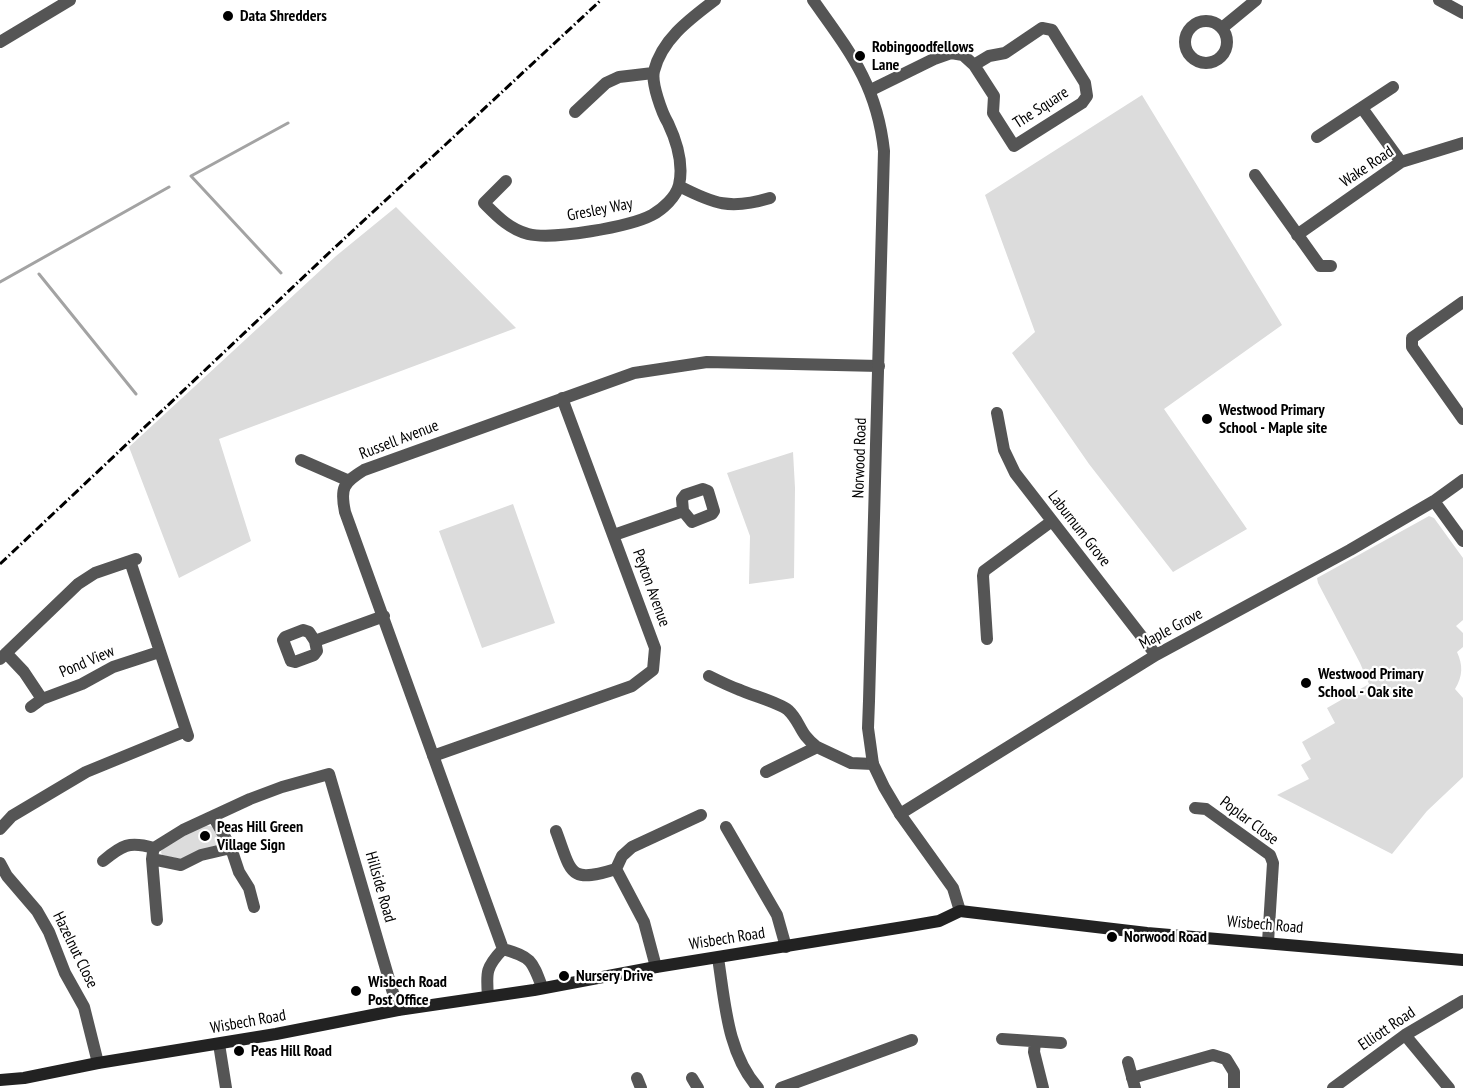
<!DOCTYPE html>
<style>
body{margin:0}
canvas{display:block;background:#fff}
</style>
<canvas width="1463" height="1088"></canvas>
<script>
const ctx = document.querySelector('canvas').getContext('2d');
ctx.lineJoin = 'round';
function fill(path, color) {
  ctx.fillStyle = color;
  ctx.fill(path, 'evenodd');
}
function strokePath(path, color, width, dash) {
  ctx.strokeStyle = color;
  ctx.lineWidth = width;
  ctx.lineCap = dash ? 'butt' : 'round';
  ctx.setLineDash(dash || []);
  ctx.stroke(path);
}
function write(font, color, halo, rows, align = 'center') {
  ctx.font = font + ' "PT Sans Narrow",sans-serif';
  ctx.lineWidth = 4.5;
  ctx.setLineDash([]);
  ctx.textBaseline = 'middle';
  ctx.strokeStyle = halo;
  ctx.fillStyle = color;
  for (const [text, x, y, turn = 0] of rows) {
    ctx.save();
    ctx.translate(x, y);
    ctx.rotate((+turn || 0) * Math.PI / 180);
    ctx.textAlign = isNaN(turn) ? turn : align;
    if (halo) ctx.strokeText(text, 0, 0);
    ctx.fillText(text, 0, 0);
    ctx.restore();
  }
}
const green = new Path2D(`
 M 1142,95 L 1282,325 L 1164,409 L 1247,529 L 1173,572 L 1089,464 L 1012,353 L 1035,332 L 985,195 Z
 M 396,207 L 516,328 L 219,439 L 251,541 L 179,578 L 129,447 L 336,256 Z
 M 793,452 L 795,488 L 794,578 L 749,584 L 750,536 L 727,473 Z
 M 513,504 L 555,623 L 482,648 L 439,531 Z
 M 1429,516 L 1434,518 L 1463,558 L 1463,620 L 1456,626 L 1463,633 L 1463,647 L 1457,652 C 1463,665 1463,676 1455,689 L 1463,698 L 1463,777 L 1427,811 L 1392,854 L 1277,795 L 1309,779 L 1301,765 L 1311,759 L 1302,742 L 1335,723 L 1327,708 L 1369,684 L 1360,663 L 1318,583 L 1317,578 Z
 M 205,825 L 214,827 L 224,845 L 180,859 L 162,855 L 161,852 L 164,846 Z`);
const stream = new Path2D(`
 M 281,273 L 191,176 L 288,123
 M 39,274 L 136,394
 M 0,282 L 169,187`);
const minor = new Path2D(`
 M 1439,0 L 1463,13
 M1185 42a21 21 0 1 1 42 0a21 21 0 1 1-42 0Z
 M 1222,28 L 1256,0
 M 0,42 L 70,0
 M 871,90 L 934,59 L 951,53 L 963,55 L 974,65 L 994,96 L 993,113 L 1014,146 L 1082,103 L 1087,96 L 1085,83 L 1052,30 L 1042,28 L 1005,53 L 989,56 L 974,65
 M 1362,108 L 1401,162
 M 575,112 L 606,83 L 619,77 L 653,73
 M 1317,137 L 1393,87
 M 1255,175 L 1320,266 L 1331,266
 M 506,181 L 484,203 C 497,216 509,229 528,234 C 553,240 629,227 652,215 C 663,209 676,197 679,185 C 684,163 677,142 668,123 C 662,113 651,83 654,71 C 662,39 690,19 715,0
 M 679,186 C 714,204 730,210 770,198
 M 1297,235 L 1401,162 L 1463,143
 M 1463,302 L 1412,338 L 1412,347 L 1463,419
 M 997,413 L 1004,450 L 1015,473 L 1156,655
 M 301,460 L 347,480
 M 1434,501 L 1463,541
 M 614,535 L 683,511 L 682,499 L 685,495 L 703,489 L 708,491 L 714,511 L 712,514 L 692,522 L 683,511
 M 130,561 L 188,736
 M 987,639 L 983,576 L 984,571 L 1052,521
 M 315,641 L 317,651 L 314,655 L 295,662 L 291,661 L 283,640 L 285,637 L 303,630 L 309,632 L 315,641 L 384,616
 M 6,653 L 24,672 L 42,699
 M 0,659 L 78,584 L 95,573 L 136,559
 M 709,676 C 719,681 729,686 740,690 C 751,695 780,703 788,710 C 801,722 799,734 817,747
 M 31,707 L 42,699 L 82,684 L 113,667 L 159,652
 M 433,756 L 632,686 L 653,670 L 655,648 L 562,398
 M 766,772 L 817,747 L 851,763 L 873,764
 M 1195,808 L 1206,809 L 1270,855 L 1273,863 L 1268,942
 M 900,814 L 1156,655 L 1350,550 L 1434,501 L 1463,480
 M 213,816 L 231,848 L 239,872 L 249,888 L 254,907
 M 726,827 L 777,915 L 786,947
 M 0,829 L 12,816 L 86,772 L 186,731
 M 556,831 C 572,873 568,884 616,869 L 622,856 L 632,847 L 701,815
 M 153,852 L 152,859 L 157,920
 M 152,859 L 181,865 L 201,855 L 231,848
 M 103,861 C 122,845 129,841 154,848 L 183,830 L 250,799 L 282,787 L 329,774 L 398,1010
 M 0,863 L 7,876 L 37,911 L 49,932 L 65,973 L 84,1007 L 98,1063
 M 616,869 L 644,922 L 656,967
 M 503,949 L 345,512 C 340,488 343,483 364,470 L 634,373 L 707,362 L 879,366
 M 718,958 C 725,1002 727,1053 758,1088
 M 488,996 C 486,972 486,967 503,949 C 531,957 532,960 542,987
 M 1405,1035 L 1449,1088
 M 1002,1039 L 1061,1043
 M 1035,1042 L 1034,1052 L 1043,1088
 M 219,1044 L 226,1088
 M 1128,1062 L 1135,1088
 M 637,1078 L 641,1088
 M 692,1078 L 698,1088
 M 1132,1078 L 1213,1055 L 1226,1059 L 1234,1072 L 1234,1088
 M 781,1088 L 912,1040
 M 1333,1088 L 1405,1035 L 1463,1001`);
const tertiary = new Path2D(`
 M 813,0 C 850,52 877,85 884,151 L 869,701 L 868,728 L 873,764 L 884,787 L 900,814 L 953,888 L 960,911`);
const secondary = new Path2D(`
 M 0,1080 L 24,1078 L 98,1063 L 276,1034 L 398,1010 L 534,990 L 656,967 L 910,926 L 939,921 L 960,911 L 1147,933 L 1463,960`);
const rail = new Path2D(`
 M 0,564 L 331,251 L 601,0`);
const markers = [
 [228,16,6,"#000"],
 [860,56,6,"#000"],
 [1207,419,6,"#000"],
 [1306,683,6,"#000"],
 [205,836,6,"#000"],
 [1112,937,6,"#000"],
 [564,976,6,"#000"],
 [356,991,6,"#000"],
 [239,1051,6,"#000"]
];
const poiNames = [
 ["Data Shredders",240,16],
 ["Robingoodfellows",872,47],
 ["Lane",872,65],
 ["Westwood Primary",1219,410],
 ["School - Maple site",1219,428],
 ["Westwood Primary",1318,674],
 ["School - Oak site",1318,692],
 ["Peas Hill Green",217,827],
 ["Village Sign",217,845],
 ["Norwood Road",1124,937],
 ["Nursery Drive",576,976],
 ["Wisbech Road",368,982],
 ["Post Office",368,1000],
 ["Peas Hill Road",251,1051]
];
const streetNames = [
 ["The Square",1041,108,-33],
 ["Wake Road",1367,167,-34],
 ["Gresley Way",600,210,-11],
 ["Russell Avenue",399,440,-21],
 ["Norwood Road",860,458,-88],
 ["Laburnum Grove",1079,529,52],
 ["Peyton Avenue",651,588,70],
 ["Maple Grove",1171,629,-28],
 ["Pond View",87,662,-23],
 ["Poplar Close",1249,821,37],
 ["Hillside Road",380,887,74],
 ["Wisbech Road",1265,925,5],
 ["Wisbech Road",727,939,-9],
 ["Hazelnut Close",75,950,64],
 ["Wisbech Road",248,1022,-10],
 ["Elliott Road",1387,1029,-34]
];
fill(green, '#dcdcdc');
strokePath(stream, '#a3a3a3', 3);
strokePath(minor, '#555', 12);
strokePath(tertiary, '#555', 12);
strokePath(secondary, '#222', 12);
strokePath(rail, '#000', 3, [9, 3, 1.5, 3]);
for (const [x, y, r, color] of markers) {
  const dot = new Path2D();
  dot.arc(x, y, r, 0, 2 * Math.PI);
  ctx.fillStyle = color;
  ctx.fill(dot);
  strokePath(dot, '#fff', 2);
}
write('bold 16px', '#000', '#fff', poiNames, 'left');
write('16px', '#000', '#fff', streetNames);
</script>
